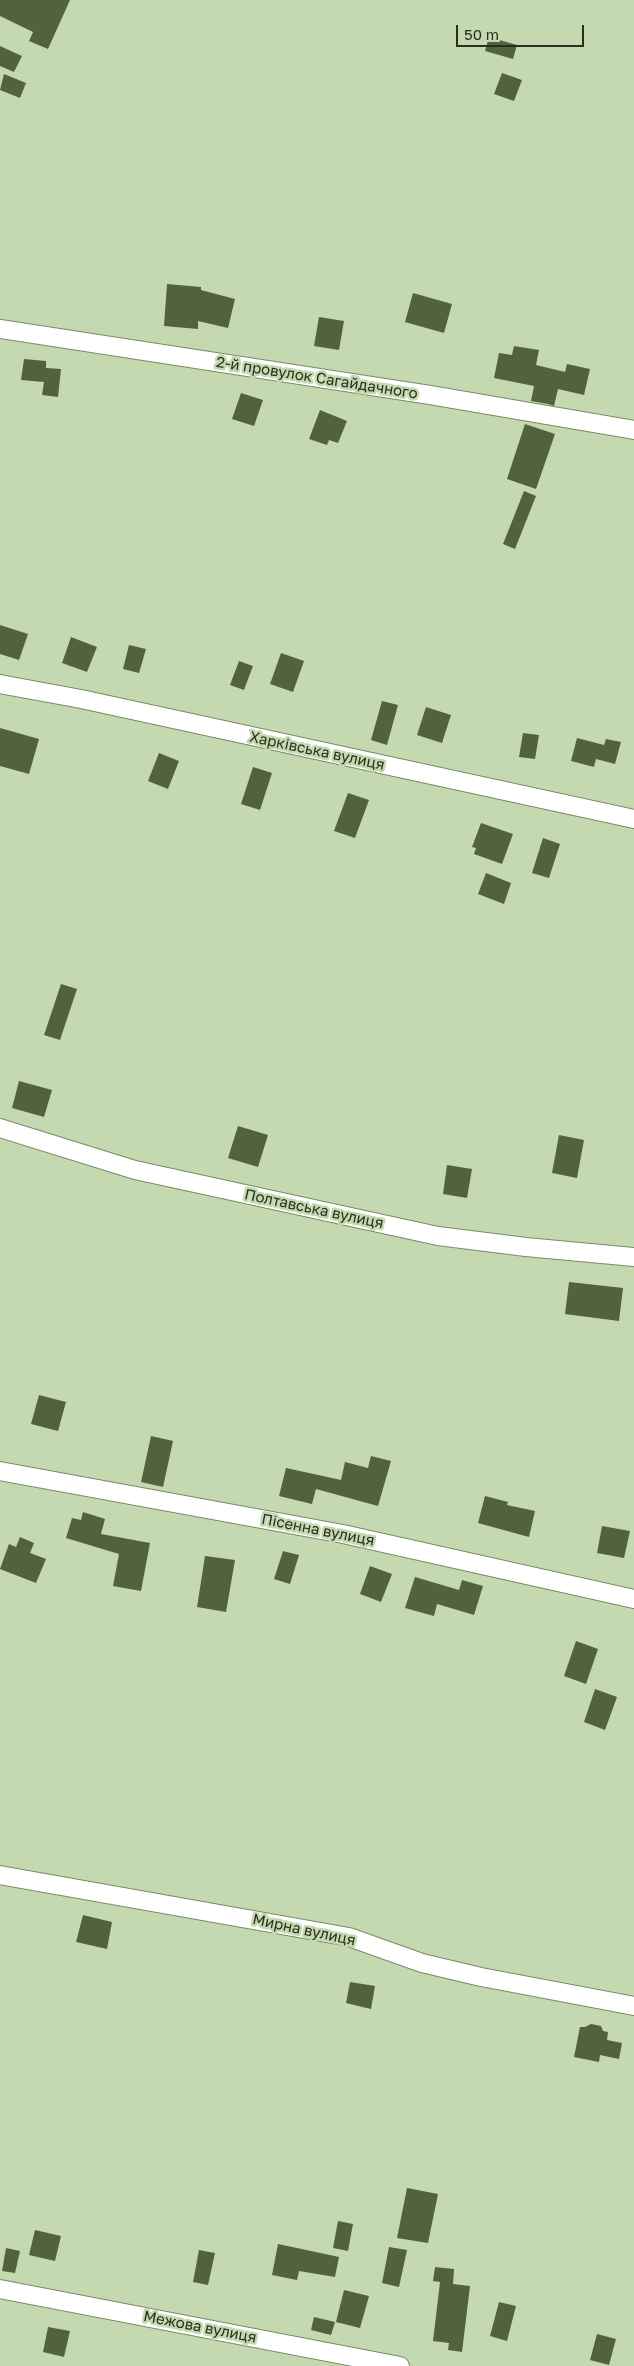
<!DOCTYPE html>
<meta charset="utf-8">
<style>
body{margin:0}
#map{position:relative;width:634px;height:2366px;overflow:hidden;background:#c5d9b0;font-family:"Golos Text",sans-serif}
canvas{display:block}
.scale{position:absolute;left:456px;top:25px;width:128px;height:22px;box-sizing:border-box;border:2px solid #282f1f;border-top:0;padding-left:6px;font-size:15px;line-height:18px;white-space:nowrap;color:#282f1f;-webkit-text-stroke:4px #c5d9b0;paint-order:stroke}
</style>
<div id="map">
<canvas width="634" height="2366"></canvas>
<div class="scale">50 m</div>
</div>
<script>
const ctx = document.querySelector('canvas').getContext('2d');
ctx.lineJoin = 'round';
function fill(path, color) {
  ctx.fillStyle = color;
  ctx.fill(path, 'evenodd');
}
function strokePath(path, color, width, dash) {
  ctx.strokeStyle = color;
  ctx.lineWidth = width;
  ctx.lineCap = dash ? 'butt' : 'round';
  ctx.setLineDash(dash || []);
  ctx.stroke(path);
}
function write(font, color, halo, rows, align = 'center') {
  ctx.font = font + ' "Golos Text",sans-serif';
  ctx.lineWidth = 5;
  ctx.setLineDash([]);
  ctx.textBaseline = 'middle';
  ctx.strokeStyle = halo;
  ctx.fillStyle = color;
  for (const [text, x, y, turn = 0] of rows) {
    ctx.save();
    ctx.translate(x, y);
    ctx.rotate((+turn || 0) * Math.PI / 180);
    ctx.textAlign = isNaN(turn) ? turn : align;
    if (halo) ctx.strokeText(text, 0, 0);
    ctx.fillText(text, 0, 0);
    ctx.restore();
  }
}
const building = new Path2D(`
 M 0,0 L 70,0 L 48,49 L 29,41 L 33,32 L 0,16 Z
 M 489,37 L 517,45 L 513,59 L 485,51 Z
 M 0,46 L 22,56 L 14,72 L 0,66 Z
 M 502,73 L 522,80 L 514,101 L 494,94 Z
 M 4,74 L 26,83 L 20,98 L 0,90 Z
 M 167,284 L 201,287 L 201,290 L 235,299 L 228,328 L 198,321 L 198,329 L 164,326 Z
 M 413,293 L 452,304 L 444,333 L 405,322 Z
 M 319,317 L 344,321 L 339,350 L 314,346 Z
 M 514,346 L 539,350 L 536,365 L 565,372 L 567,364 L 590,369 L 584,395 L 558,389 L 554,406 L 548,404 L 531,401 L 534,386 L 494,378 L 499,353 L 512,355 Z
 M 24,359 L 46,361 L 46,368 L 61,369 L 58,397 L 42,395 L 44,382 L 21,380 Z
 M 241,393 L 263,400 L 254,426 L 232,419 Z
 M 320,410 L 347,421 L 338,443 L 329,440 L 327,445 L 309,439 Z
 M 525,424 L 555,434 L 536,489 L 507,479 Z
 M 524,491 L 536,496 L 515,549 L 503,544 Z
 M 0,625 L 28,634 L 19,660 L 0,654 Z
 M 71,637 L 97,647 L 87,672 L 62,663 Z
 M 129,645 L 146,649 L 139,673 L 123,669 Z
 M 281,653 L 304,661 L 293,692 L 270,684 Z
 M 239,661 L 253,666 L 244,690 L 230,685 Z
 M 382,701 L 398,705 L 387,745 L 371,740 Z
 M 426,707 L 451,715 L 442,743 L 417,735 Z
 M 0,728 L 39,739 L 29,774 L 0,766 Z
 M 523,733 L 539,735 L 535,759 L 519,757 Z
 M 577,738 L 604,745 L 606,739 L 621,742 L 615,764 L 596,759 L 594,767 L 571,761 Z
 M 159,753 L 179,761 L 168,789 L 148,781 Z
 M 253,767 L 272,773 L 260,810 L 241,804 Z
 M 348,793 L 369,800 L 355,838 L 334,831 Z
 M 481,823 L 513,834 L 502,864 L 474,854 L 476,848 L 472,847 Z
 M 543,838 L 560,844 L 549,878 L 532,873 Z
 M 486,873 L 511,883 L 504,904 L 478,894 Z
 M 61,984 L 77,989 L 60,1040 L 44,1035 Z
 M 19,1081 L 52,1090 L 44,1117 L 12,1108 Z
 M 238,1126 L 268,1135 L 258,1167 L 228,1158 Z
 M 559,1135 L 584,1140 L 577,1178 L 552,1173 Z
 M 447,1165 L 472,1169 L 467,1198 L 443,1194 Z
 M 569,1282 L 623,1288 L 619,1321 L 565,1314 Z
 M 39,1395 L 66,1402 L 58,1431 L 31,1424 Z
 M 151,1436 L 173,1441 L 163,1487 L 141,1482 Z
 M 371,1456 L 391,1461 L 378,1506 L 316,1489 L 312,1504 L 279,1496 L 286,1468 L 341,1480 L 345,1462 L 368,1468 Z
 M 485,1496 L 508,1502 L 507,1505 L 535,1511 L 529,1537 L 478,1523 Z
 M 83,1512 L 105,1519 L 101,1534 L 150,1543 L 141,1591 L 113,1586 L 119,1554 L 66,1538 L 72,1518 L 81,1520 Z
 M 602,1526 L 630,1531 L 624,1558 L 597,1553 Z
 M 20,1537 L 34,1543 L 30,1553 L 46,1559 L 36,1583 L 0,1569 L 9,1544 L 16,1547 Z
 M 283,1551 L 299,1555 L 290,1584 L 274,1579 Z
 M 205,1556 L 235,1560 L 226,1612 L 197,1607 Z
 M 370,1566 L 392,1574 L 381,1602 L 360,1594 Z
 M 415,1577 L 459,1590 L 462,1580 L 483,1586 L 474,1615 L 437,1604 L 434,1616 L 405,1608 Z
 M 576,1641 L 598,1649 L 586,1684 L 564,1676 Z
 M 595,1689 L 617,1697 L 605,1730 L 584,1722 Z
 M 83,1915 L 112,1922 L 107,1949 L 76,1942 Z
 M 350,1982 L 375,1986 L 371,2009 L 346,2003 Z
 M 591,2024 L 601,2026 L 603,2031 L 608,2032 L 607,2040 L 622,2043 L 619,2059 L 600,2055 L 599,2062 L 574,2057 L 580,2027 L 585,2027 Z
 M 407,2188 L 438,2194 L 428,2243 L 397,2238 Z
 M 338,2221 L 353,2224 L 348,2251 L 333,2248 Z
 M 35,2230 L 61,2236 L 55,2261 L 29,2255 Z
 M 278,2244 L 339,2257 L 335,2277 L 299,2271 L 297,2280 L 272,2275 Z
 M 389,2247 L 407,2250 L 399,2287 L 382,2283 Z
 M 6,2248 L 20,2251 L 15,2273 L 2,2271 Z
 M 199,2250 L 215,2253 L 208,2285 L 193,2282 Z
 M 435,2267 L 454,2269 L 453,2284 L 470,2286 L 462,2352 L 448,2350 L 449,2343 L 433,2341 L 440,2282 L 433,2281 Z
 M 344,2290 L 369,2296 L 360,2328 L 336,2322 Z
 M 499,2302 L 516,2306 L 507,2341 L 490,2336 Z
 M 314,2317 L 335,2322 L 331,2335 L 311,2330 Z
 M 48,2327 L 70,2331 L 64,2357 L 43,2352 Z
 M 597,2334 L 616,2339 L 609,2365 L 590,2360 Z`);
const minor = new Path2D(`
 M 0,329 L 430,395 L 634,430
 M 0,684 L 81,699 L 634,819
 M 0,1128 L 135,1170 L 438,1236 L 526,1247 L 634,1257
 M 0,1471 L 343,1534 L 634,1599
 M 0,1875 L 349,1937 L 422,1963 L 481,1977 L 634,2006
 M 0,2289 L 400,2366`);
const streetNames = [
 ["2-й провулок Сагайдачного",317,378,9],
 ["Харківська вулиця",317,751,12],
 ["Полтавська вулиця",314,1209,12],
 ["Пісенна вулиця",318,1530,11],
 ["Мирна вулиця",304,1930,12],
 ["Межова вулиця",200,2327,11]
];
fill(building, '#51623d');
strokePath(minor, '#798b65', 20);
strokePath(minor, '#fff', 18);
write('15px', '#282f1f', '#c5d9b0', streetNames);
</script>
